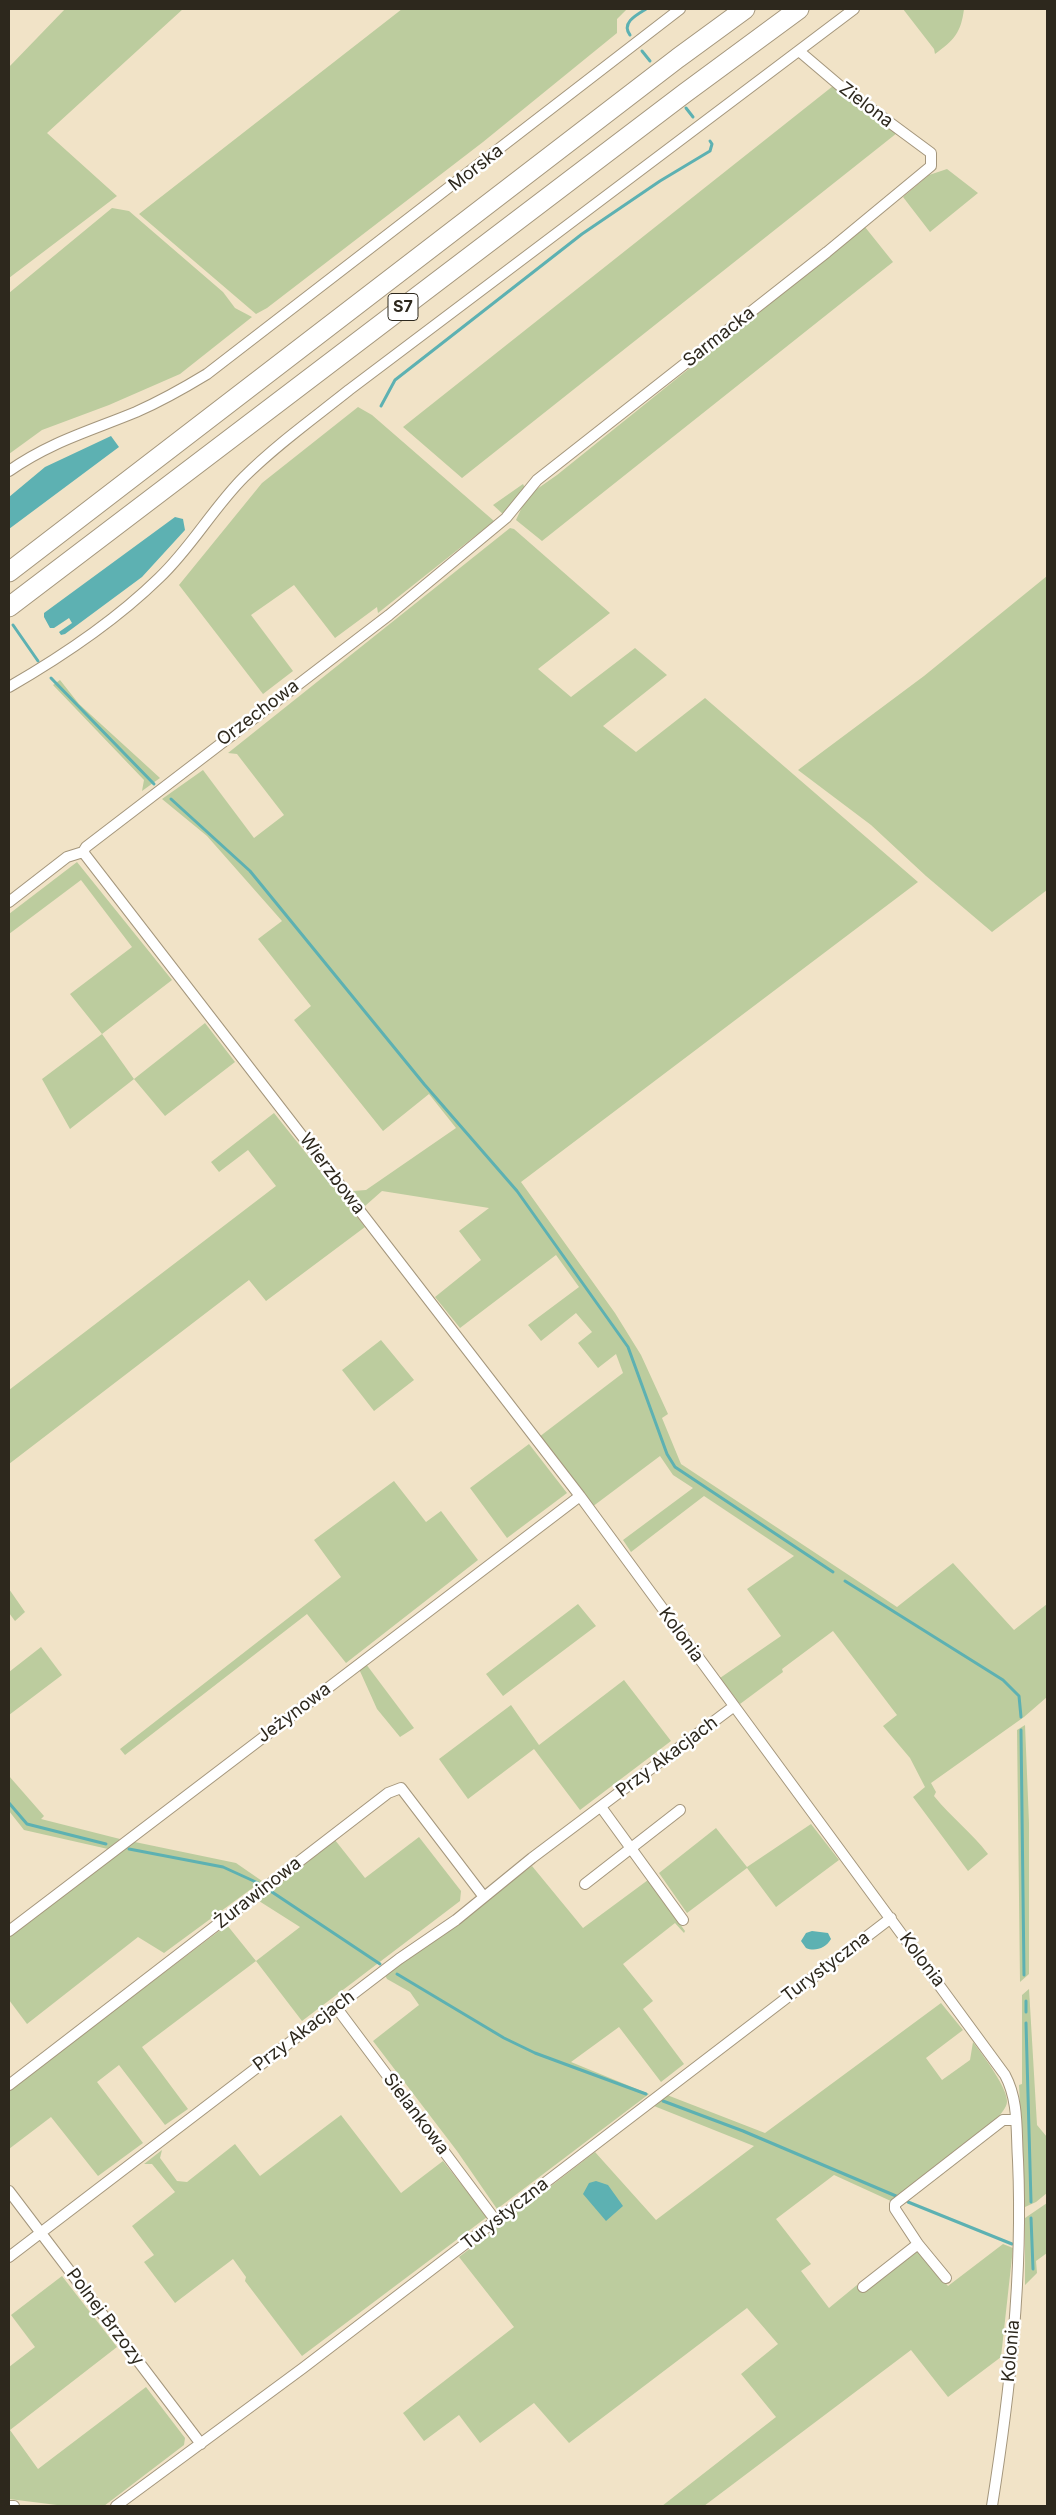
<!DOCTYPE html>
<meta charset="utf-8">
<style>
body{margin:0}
#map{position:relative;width:1056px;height:2515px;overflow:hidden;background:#f1e3c7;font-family:Inter,sans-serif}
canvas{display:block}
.frame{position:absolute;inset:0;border:10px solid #2d281d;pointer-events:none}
</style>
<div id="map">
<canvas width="1056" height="2515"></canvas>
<div class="frame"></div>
</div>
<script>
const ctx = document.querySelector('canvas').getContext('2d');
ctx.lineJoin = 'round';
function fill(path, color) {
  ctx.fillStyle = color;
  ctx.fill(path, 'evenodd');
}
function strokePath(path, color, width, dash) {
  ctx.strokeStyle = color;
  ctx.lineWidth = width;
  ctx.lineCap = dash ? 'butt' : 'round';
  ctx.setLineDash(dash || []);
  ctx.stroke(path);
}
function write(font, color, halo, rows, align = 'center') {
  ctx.font = font + ' Inter,sans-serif';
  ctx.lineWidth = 5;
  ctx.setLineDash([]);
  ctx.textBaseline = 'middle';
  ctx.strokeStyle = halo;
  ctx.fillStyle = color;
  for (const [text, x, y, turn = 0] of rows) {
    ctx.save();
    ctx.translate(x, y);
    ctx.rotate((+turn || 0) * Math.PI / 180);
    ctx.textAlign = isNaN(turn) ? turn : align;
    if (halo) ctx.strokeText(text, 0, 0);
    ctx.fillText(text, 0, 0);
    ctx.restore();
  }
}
const green = new Path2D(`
 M 65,9 L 183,9 L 47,133 L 117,196 L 9,278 L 9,67 Z
 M 402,9 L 627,9 L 617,19 L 617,33 L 483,142 L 267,308 L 256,314 L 139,214 Z
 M 903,9 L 964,9 C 961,33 954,40 935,54 L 934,49 Z
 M 833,86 L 897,133 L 462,478 L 403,427 Z
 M 947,169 L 978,193 L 930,232 L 903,197 L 929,175 Z
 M 112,208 L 129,211 L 223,292 L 235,308 L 252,317 L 180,374 L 109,405 L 42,430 L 9,454 L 9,293 Z
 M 865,227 L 893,262 L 542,541 L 516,520 L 527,496 L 557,475 Z
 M 358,407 L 372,415 L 494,521 L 378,613 L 377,607 L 335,638 L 294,585 L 251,615 L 293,671 L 263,694 L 179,585 L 262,483 Z
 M 523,484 L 525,488 L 504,515 L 493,505 Z
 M 510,528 L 514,529 L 610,613 L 538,669 L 571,697 L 635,648 L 667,675 L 603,726 L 636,752 L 705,698 L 918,882 L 521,1182 L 615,1313 L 641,1355 L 668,1414 L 662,1418 L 681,1464 L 897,1607 L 953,1563 L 1014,1630 L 1047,1604 L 1047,1697 L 1024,1717 L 931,1783 L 936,1792 L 934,1796 C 951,1817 972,1833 988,1854 L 968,1871 L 913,1797 L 925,1787 L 910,1758 L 883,1726 L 897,1715 L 833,1631 L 782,1669 L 783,1672 L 740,1704 L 720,1678 L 781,1636 L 747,1589 L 794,1556 L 704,1496 L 631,1552 L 623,1540 L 693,1488 L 673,1475 L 660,1456 L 592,1507 L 539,1437 L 623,1373 L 616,1354 L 598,1368 L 578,1343 L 592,1332 L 576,1313 L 541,1341 L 528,1325 L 579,1287 L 556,1255 L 460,1328 L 435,1297 L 481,1260 L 459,1231 L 489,1208 L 382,1191 L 365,1206 L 353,1191 L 366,1190 L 456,1128 L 429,1094 L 383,1131 L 294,1020 L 311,1006 L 258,939 L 282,921 L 207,836 L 162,799 L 203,770 L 254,838 L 284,815 L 237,754 L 228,753 Z
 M 1047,576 L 1047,890 L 992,932 L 926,876 L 871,825 L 798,770 L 924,676 Z
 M 60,680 L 79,704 L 160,778 L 142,791 L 144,780 L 53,685 Z
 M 77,862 L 172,980 L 102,1034 L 134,1079 L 205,1023 L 235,1062 L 165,1116 L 134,1079 L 70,1129 L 42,1079 L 102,1034 L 70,994 L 132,947 L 81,880 L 9,934 L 9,914 Z
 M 274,1113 L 365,1227 L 266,1301 L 249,1280 L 9,1464 L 9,1390 L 276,1186 L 248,1150 L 219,1172 L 211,1162 Z
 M 381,1340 L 414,1380 L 374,1411 L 342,1370 Z
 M 529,1444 L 567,1493 L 507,1538 L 470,1488 Z
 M 394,1481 L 426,1522 L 441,1511 L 478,1560 L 346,1663 L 307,1614 L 125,1755 L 120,1749 L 341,1577 L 314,1540 Z
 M 9,1589 L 25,1612 L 15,1621 L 9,1613 Z
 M 578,1604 L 596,1626 L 503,1696 L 486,1674 Z
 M 41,1647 L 62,1675 L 9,1715 L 9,1672 Z
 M 366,1664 L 414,1728 L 400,1737 L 377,1709 L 359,1669 Z
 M 624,1680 L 671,1741 L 580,1810 L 534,1749 L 468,1799 L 439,1759 L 511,1705 L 539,1745 Z
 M 1025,1725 L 1029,1823 L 1029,1974 L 1020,1982 L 1017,1730 Z
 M 9,1776 L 44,1816 L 41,1819 L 120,1839 L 108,1849 L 24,1830 L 9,1811 Z
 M 811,1824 L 839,1860 L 776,1907 L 747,1868 L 687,1913 L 659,1873 L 716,1828 L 747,1867 Z
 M 419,1837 L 461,1891 L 460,1901 L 302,2021 L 256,1961 L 142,2047 L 188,2109 L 165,2125 L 119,2065 L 97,2082 L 143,2143 L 98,2176 L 51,2117 L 9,2149 L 9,2090 L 227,1925 L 256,1961 L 300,1927 L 259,1901 L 335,1840 L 365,1878 Z
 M 130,1841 L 236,1863 L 262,1881 L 164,1953 L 138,1937 L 27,2024 L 9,2000 L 9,1936 Z
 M 532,1866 L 583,1928 L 648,1880 L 685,1931 L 684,1933 L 675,1923 L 623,1964 L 653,2001 L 643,2009 L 684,2064 L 661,2082 L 619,2027 L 571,2062 L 649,2094 L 497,2209 L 457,2151 L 373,2041 L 419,2005 L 410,1992 L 387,1979 L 385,1975 Z
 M 1029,1989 L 1037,2125 L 1047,2137 L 1047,2193 L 1036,2202 L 1025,2207 L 1019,2085 L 1022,2084 L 1022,1995 Z
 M 941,2003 L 963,2030 L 926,2058 L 942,2080 L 970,2060 L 973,2042 C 982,2054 1008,2088 1007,2102 C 1006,2122 921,2178 903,2192 L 893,2202 L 834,2175 L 776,2219 L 811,2264 L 801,2271 L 829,2308 L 857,2285 L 861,2291 L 917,2250 L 948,2286 L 1003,2244 L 1013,2248 L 1001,2357 L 948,2397 L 911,2350 L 704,2506 L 662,2506 L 776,2417 L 741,2374 L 778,2344 L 747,2308 L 569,2443 L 534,2403 L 480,2443 L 459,2415 L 424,2441 L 403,2413 L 514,2327 L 459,2257 L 595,2152 L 656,2220 L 754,2146 L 654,2106 L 667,2095 L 765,2133 Z
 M 341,2115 L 401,2193 L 443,2161 L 487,2217 L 302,2356 L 245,2281 L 246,2277 L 233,2259 L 175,2303 L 144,2262 L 154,2255 L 132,2226 L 175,2192 L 152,2164 L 144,2164 L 162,2150 L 160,2158 L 177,2181 L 187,2182 L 235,2144 L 260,2176 Z
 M 1047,2203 L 1047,2253 L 1036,2261 L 1037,2273 L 1025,2285 L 1025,2218 Z
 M 62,2276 L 117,2347 L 10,2430 L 38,2469 L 146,2387 L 185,2438 L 184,2445 L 104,2506 L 65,2506 L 9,2499 L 9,2367 L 35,2347 L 11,2315 Z`);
const water = new Path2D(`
 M 111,436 L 119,447 L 9,529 L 9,497 L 45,467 Z
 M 175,517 L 183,519 L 185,530 L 142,577 L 65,634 L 61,635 L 59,632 L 72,623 L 69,618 L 54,628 L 50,628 L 44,617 L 44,613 Z
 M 812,1931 L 828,1933 L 831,1939 C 826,1948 815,1952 806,1948 L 801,1941 L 806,1933 Z
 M 596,2181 L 608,2185 L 623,2206 L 606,2221 L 583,2194 L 589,2183 Z`);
const stream = new Path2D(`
 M 630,35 C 621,23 636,15 646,9
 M 642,51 L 650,61
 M 686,108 L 693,117
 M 381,406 L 395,380 L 582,234 L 660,181 L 710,151 L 712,144 L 710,141
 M 13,625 L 38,661
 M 51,678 L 154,784
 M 171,799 L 250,871 L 424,1084 L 517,1191 L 628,1347 L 667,1454 L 675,1467 L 833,1572
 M 845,1581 L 1003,1680 L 1019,1696 L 1021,1717
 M 1021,1730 L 1024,1975
 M 9,1803 L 27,1824 L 106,1844
 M 129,1849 L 223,1867 L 258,1883
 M 269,1890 L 380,1964
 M 397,1974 L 504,2038 L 535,2053 L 646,2094
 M 1026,2001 L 1026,2012
 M 1026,2023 L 1031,2202
 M 663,2101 L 743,2131 L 896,2196
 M 908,2202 L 1012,2244
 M 1031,2218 L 1033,2269`);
const street = new Path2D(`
 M 9,471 C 50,442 90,431 136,412 C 161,401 184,388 207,374 L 680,9
 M 9,687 C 61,657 115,621 159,578 C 191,548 213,508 244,477 C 276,445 314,418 349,390 L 854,9
 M 83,852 L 580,1496 L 1005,2075 C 1019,2101 1016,2131 1018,2160 C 1023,2276 1010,2392 992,2506
 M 83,852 L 86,847 L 389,615 L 506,518 L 537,480 L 827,252 L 931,166 L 931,153 L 839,85 L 799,51
 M 9,902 L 67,857 L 83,852
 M 601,1807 L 683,1920
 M 585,1884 L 680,1810
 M 9,1931 L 580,1496
 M 336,2007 L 496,2221
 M 9,2085 L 388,1793 L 401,1788 L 484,1897
 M 9,2191 L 201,2444
 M 9,2257 L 399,1959 L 456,1920 L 532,1858 L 733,1707
 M 946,2278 L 918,2244 L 895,2209 L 895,2204 L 1003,2120 L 1016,2120
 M 863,2287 L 918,2244
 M 9,2506 L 14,2506
 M 116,2506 L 303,2368 L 891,1918`);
const highway = new Path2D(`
 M 9,572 L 678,58 L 745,9
 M 9,607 L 685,93 L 799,9`);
const shields = [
 [403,307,30]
];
const shieldNames = [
 ["S7",403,307]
];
const streetNames = [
 ["Zielona",866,105,37],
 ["Morska",476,168,-38],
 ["Sarmacka",719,337,-38],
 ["Orzechowa",258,713,-37],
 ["Wierzbowa",332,1174,53],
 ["Kolonia",681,1635,54],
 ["Jeżynowa",294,1713,-37],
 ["Przy Akacjach",667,1757,-37],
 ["Żurawinowa",258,1893,-38],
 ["Kolonia",922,1960,53],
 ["Turystyczna",826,1967,-37],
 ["Przy Akacjach",304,2031,-37],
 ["Sielankowa",416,2114,53],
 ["Turystyczna",505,2214,-38],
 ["Polnej Brzozy",105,2317,53],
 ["Kolonia",1011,2351,-85]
];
fill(green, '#bccc9e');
fill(water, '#5db1b2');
strokePath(stream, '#5db1b2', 3);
strokePath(street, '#a4967c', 12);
strokePath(highway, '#a4967c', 21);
strokePath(street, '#fff', 10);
strokePath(highway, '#fff', 19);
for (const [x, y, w] of shields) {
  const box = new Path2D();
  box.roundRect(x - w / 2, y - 13.5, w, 27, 4);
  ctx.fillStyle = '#fff';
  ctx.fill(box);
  strokePath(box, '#2d281d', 1);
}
write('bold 16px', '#2d281d', null, shieldNames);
write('18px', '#2d281d', '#fff', streetNames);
</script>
